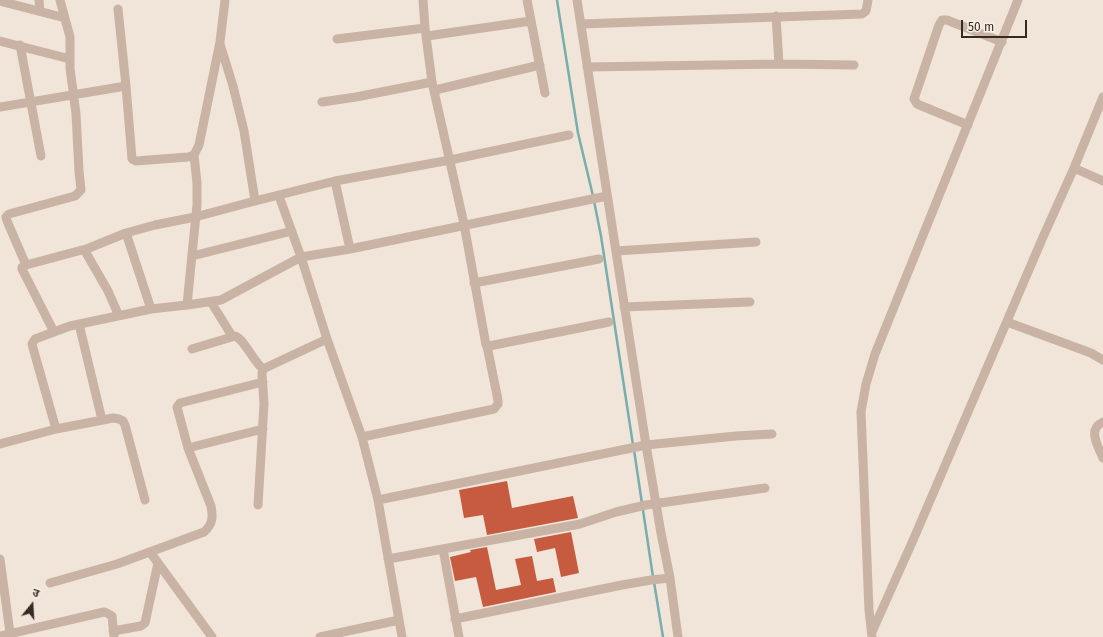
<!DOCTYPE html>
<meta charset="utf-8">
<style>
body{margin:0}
#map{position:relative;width:1103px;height:637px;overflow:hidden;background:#f1e4d8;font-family:"Fira Sans","Noto Sans Devanagari",sans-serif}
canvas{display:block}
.north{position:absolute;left:12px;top:585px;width:40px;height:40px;-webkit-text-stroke:3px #f9eee4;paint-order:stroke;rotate:18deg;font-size:11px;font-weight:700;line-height:16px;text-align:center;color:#342a26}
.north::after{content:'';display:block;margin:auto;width:14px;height:18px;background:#342a26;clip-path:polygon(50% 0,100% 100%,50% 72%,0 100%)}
.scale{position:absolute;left:961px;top:20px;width:66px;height:18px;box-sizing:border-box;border:2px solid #342a26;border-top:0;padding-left:5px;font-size:12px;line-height:14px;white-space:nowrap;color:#342a26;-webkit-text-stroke:3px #f9eee4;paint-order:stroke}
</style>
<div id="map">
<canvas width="1103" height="637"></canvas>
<div class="north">उ</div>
<div class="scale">50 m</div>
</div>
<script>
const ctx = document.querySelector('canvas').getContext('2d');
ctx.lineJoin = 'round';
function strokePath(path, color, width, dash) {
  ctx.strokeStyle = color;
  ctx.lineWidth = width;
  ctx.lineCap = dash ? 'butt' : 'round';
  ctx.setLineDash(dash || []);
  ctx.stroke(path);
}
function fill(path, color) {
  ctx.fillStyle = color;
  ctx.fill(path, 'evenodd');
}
const stream = new Path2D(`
 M 557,0 L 578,133 L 593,196
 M 594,201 L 601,236 L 633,445
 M 634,450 L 653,577
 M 654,582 L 663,637`);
const building = new Path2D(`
 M 507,481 L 512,508 L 573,496 L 578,518 L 487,535 L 483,515 L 464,518 L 459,490 Z
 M 571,532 L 579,573 L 561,577 L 555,548 L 537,552 L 534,539 Z
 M 487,547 L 496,590 L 521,585 L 515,559 L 532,556 L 537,581 L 553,578 L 556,592 L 483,607 L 476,577 L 455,581 L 450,557 L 471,552 L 470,550 Z`);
const minor = new Path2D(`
 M 39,0 L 40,11
 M 60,0 L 70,37 L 70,68 L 76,114 L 79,171 L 81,190 L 75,196 L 9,214 L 6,217 L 7,221 L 26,265 L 82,250 L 85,251 L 108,291 L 119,316
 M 423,0 L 425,28 L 432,82 L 464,224 L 486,345 L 489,346 L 609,322
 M 527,0 L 545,93
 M 577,0 L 646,445 L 661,533 L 670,578 L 678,637
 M 0,1 L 65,18
 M 118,9 L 126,86
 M 776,16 L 779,64 L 854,65
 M 581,24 L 862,14 L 866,11 L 868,0
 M 427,36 L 531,21
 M 337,39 L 425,28
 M 0,41 L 70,59
 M 220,44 L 233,86 L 244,131 L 255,201
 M 20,45 L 41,156
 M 587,67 L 779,64
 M 435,90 L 540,65
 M 322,102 L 356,97 L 432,82
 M 0,107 L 126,86 L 132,159 L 136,161 L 188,157 L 194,155 L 199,145 L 220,42 L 225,0
 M 968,125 L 917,104 L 914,99 L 939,25 L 942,20 L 947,20 L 1002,42
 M 1074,168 L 1103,181
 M 126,233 L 151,309
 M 350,249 L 335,181 L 450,160 L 569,135
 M 84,250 L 126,233 L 155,225 L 195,217 L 255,201 L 335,181
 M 616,251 L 756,242
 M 192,256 L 292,231
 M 26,265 L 22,267 L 22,269 L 54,332
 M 474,283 L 599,259
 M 211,302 L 232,336
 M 187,305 L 197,205 L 197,183 L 194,155
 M 624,307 L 750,302
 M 1007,322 L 1091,353 L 1103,360
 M 79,324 L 102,420
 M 192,349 L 235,336 C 245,340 253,361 263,369
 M 1103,422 C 1087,429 1098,446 1103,458
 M 56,429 L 33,348 L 32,344 L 35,339 L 70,326 L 151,309 L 187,305 L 221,300 L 301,257 L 279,196
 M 362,437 L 494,409 L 498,404 L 498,400 L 487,346
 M 0,444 L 56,429 L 113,418 L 119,419 L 123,421 L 125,425 L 145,500
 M 188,448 L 263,429
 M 378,500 L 646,445 L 736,436 L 772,434
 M 258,505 L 264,404 L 262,374 L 263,369 L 327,339
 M 443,549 L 459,637
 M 150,552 L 212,637
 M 0,559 L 10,633
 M 388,559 L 580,524 L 616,512 L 646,505 L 765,488
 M 50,583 L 117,564 L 204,532 C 213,524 213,517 211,506 L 188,448 L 177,407 L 180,403 L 263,382
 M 455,619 L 622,585 L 651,580 L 670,578
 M 113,631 L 141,626 L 145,623 L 158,563
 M 872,632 L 914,538 L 1043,237 L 1074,168 L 1103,97
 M 0,636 L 104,612 L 107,613 L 112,616 L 114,637
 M 320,637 L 399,620
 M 402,637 L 378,500 L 362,437 L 327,339 L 301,257 L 350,249 L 607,196
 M 872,637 L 869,610 L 861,412 L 866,384 L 875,354 L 1018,0`);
strokePath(stream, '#77aeae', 2.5);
fill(building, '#c75b40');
strokePath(minor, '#c9b3a4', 9);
</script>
